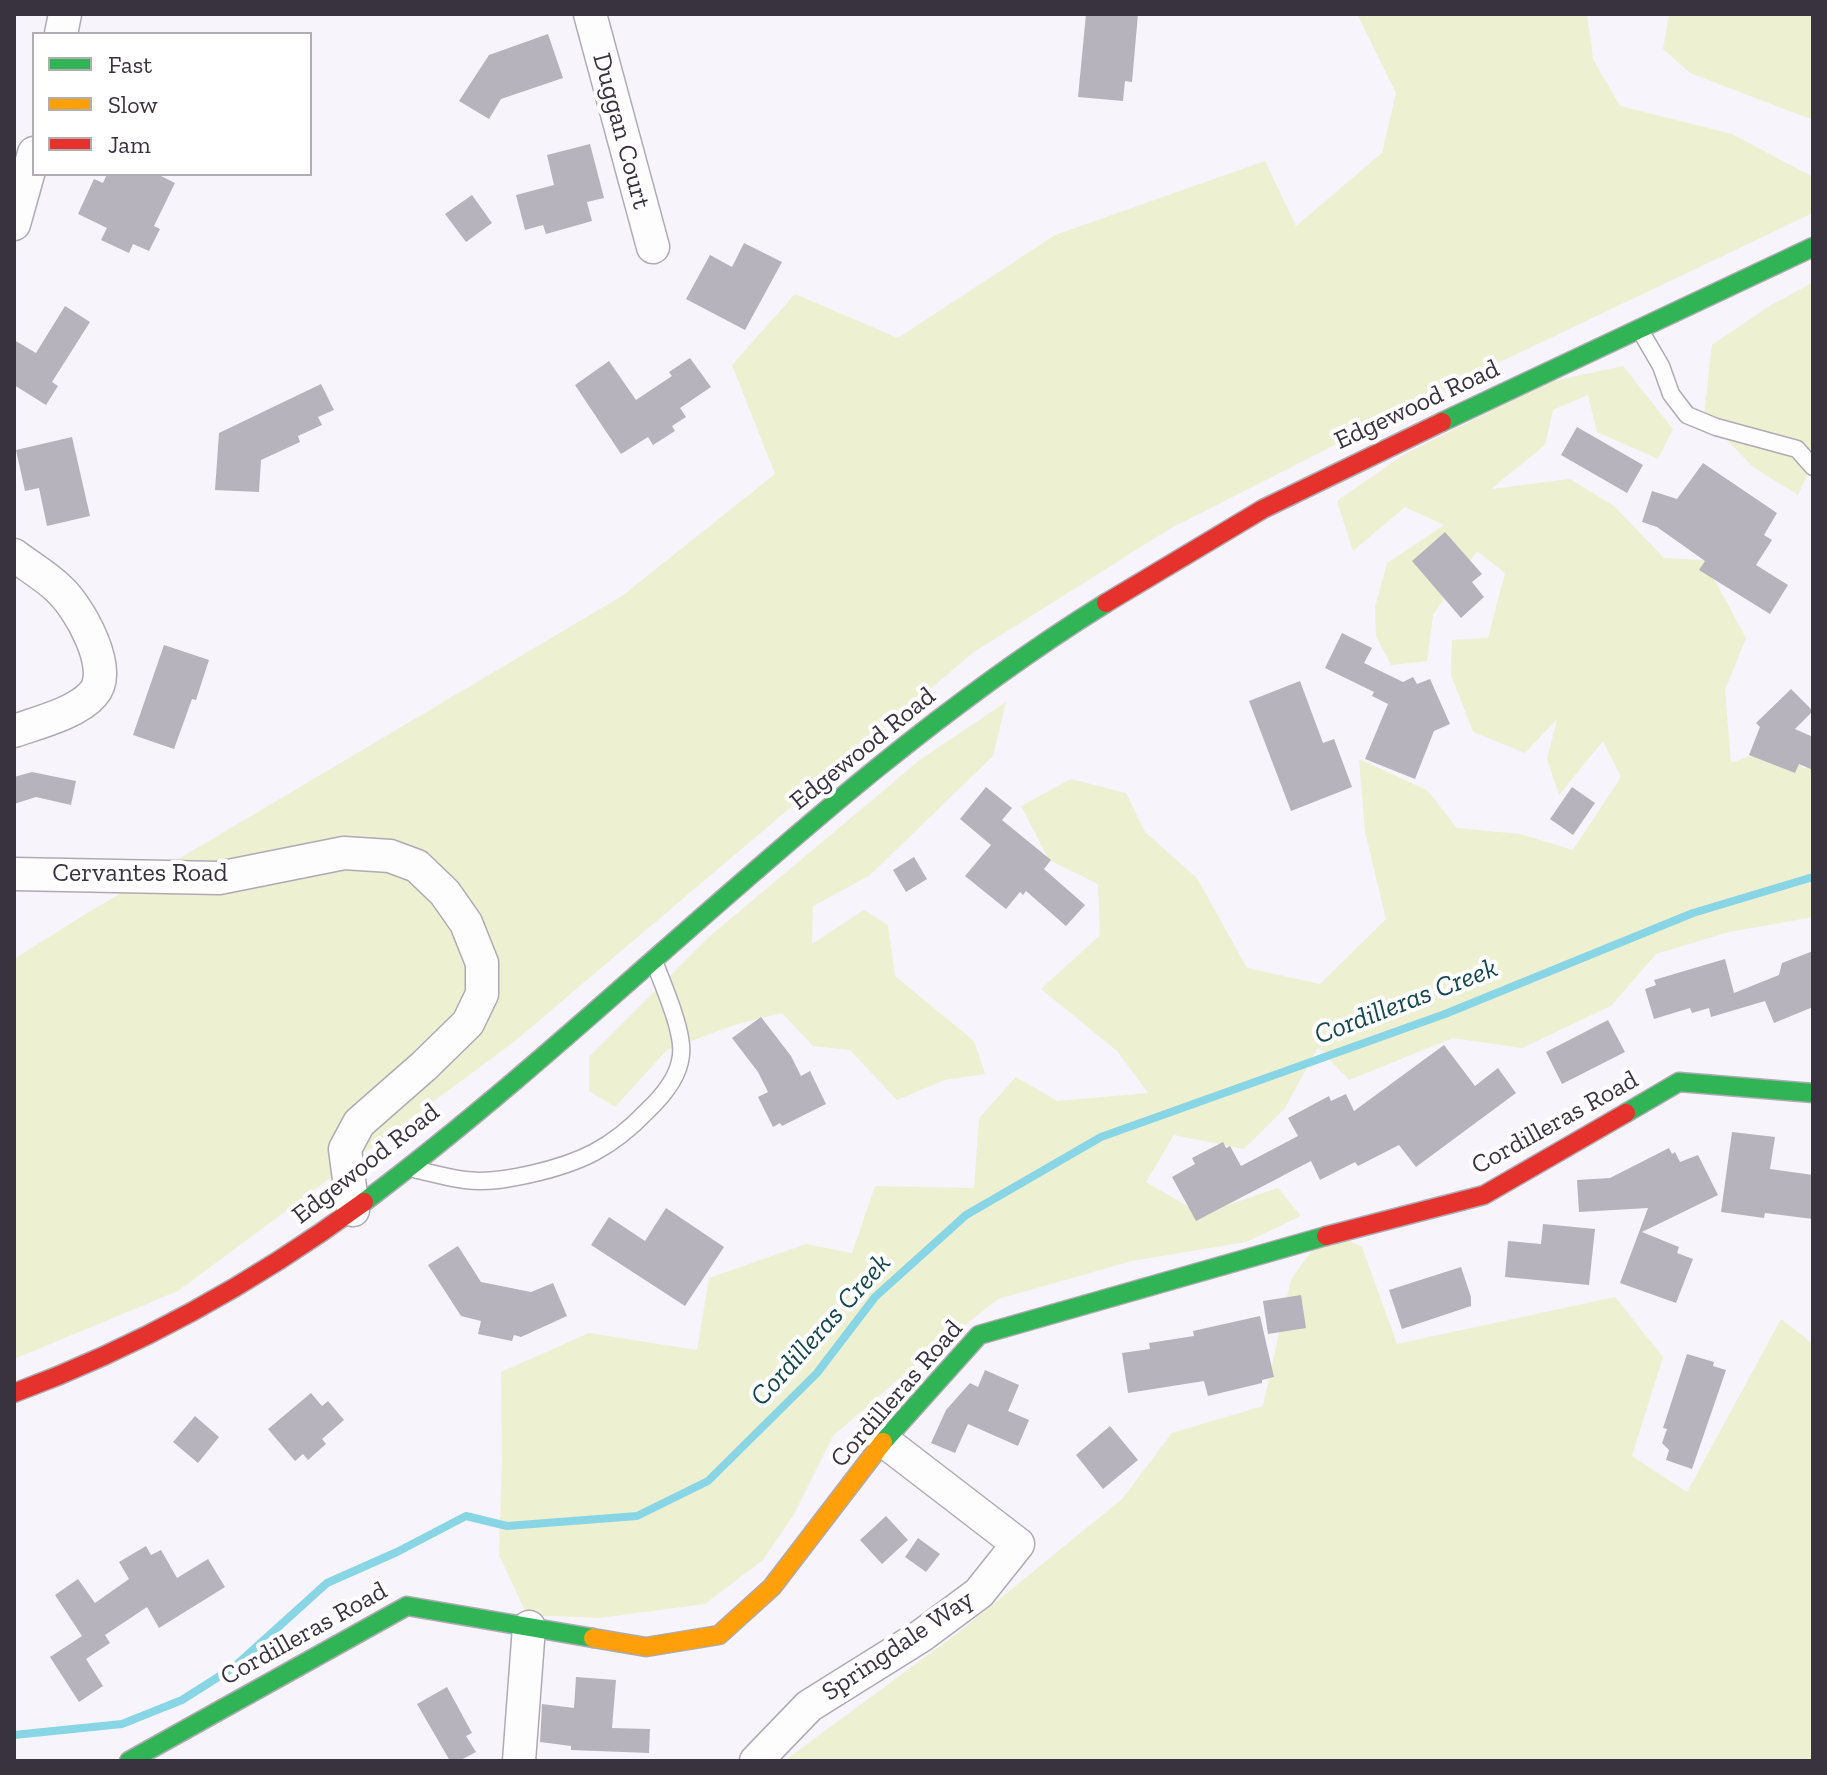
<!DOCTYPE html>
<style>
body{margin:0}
#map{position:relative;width:1827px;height:1775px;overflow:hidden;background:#f7f4fb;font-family:"Zilla Slab",serif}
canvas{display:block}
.frame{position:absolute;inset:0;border:16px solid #393340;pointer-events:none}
.legend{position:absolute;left:32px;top:32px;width:280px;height:144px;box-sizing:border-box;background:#fff;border:2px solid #b0adb3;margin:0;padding:10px 14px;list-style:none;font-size:24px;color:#393340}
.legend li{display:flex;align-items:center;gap:16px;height:40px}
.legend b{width:40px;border:2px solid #b0adb3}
</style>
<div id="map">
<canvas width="1827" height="1775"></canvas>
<div class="frame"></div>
<ul class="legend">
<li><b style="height:10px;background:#30b455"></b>Fast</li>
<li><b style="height:10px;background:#ff9f0a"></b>Slow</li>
<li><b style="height:10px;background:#e5322d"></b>Jam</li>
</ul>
</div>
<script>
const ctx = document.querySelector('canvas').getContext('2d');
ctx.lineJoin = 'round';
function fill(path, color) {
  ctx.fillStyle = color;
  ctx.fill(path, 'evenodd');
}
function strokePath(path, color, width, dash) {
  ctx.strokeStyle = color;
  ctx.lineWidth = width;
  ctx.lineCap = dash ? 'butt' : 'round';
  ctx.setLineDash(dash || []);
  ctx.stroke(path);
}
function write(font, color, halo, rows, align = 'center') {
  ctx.font = font + ' "Zilla Slab",serif';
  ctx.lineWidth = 8;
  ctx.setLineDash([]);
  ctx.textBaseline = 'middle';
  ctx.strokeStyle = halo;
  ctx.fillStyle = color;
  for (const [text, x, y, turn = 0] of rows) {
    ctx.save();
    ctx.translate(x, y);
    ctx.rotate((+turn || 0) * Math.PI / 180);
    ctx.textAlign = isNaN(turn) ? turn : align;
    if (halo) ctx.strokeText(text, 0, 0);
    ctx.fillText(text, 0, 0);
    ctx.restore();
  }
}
const green = new Path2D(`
 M 1357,14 L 1587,14 L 1593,59 L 1620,106 L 1732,134 L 1813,177 L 1813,213 L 1483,370 L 1171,528 L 974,652 L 515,1041 L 178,1291 L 14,1359 L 14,959 L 84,915 L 622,596 L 775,474 L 732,365 L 795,294 L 898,338 L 1055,235 L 1265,161 L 1296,226 L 1382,153 L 1396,93 Z
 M 1669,14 L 1813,14 L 1813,120 L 1690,73 L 1663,49 Z
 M 1813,282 L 1813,463 L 1798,495 L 1753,467 L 1704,416 L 1712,345 L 1768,307 Z
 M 1623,366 L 1673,429 L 1658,459 L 1597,432 L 1588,395 L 1553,410 L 1545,445 L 1491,489 L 1570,479 L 1614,506 L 1664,558 L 1704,560 L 1746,638 L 1725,690 L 1731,763 L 1773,748 L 1804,768 L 1813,767 L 1813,917 L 1729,932 L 1656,954 L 1611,1006 L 1522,1048 L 1453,1038 L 1349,1080 L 1318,1047 L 1285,1108 L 1244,1149 L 1174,1135 L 1146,1182 L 1201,1214 L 1278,1188 L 1301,1216 L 1246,1242 L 1132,1261 L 998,1299 L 916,1364 L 833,1436 L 793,1516 L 763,1560 L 705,1604 L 599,1618 L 527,1615 L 499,1555 L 502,1461 L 501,1372 L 589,1333 L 697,1350 L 709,1278 L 806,1244 L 852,1253 L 875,1186 L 974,1188 L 979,1118 L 1016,1077 L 1057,1101 L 1148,1093 L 1117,1051 L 1041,989 L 1100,935 L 1098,884 L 1049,860 L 1021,806 L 1071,779 L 1126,793 L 1145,832 L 1197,878 L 1247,968 L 1320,984 L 1386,919 L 1365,832 L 1359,759 L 1427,790 L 1457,828 L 1520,834 L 1573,850 L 1621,777 L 1603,741 L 1559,795 L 1547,759 L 1557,719 L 1525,753 L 1473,732 L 1451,675 L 1452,640 L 1488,638 L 1505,573 L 1477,551 L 1433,615 L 1427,661 L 1391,665 L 1376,636 L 1375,607 L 1387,563 L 1444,525 L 1405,507 L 1353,551 L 1337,501 L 1403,455 L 1549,382 Z
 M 1006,702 L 993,756 L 869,876 L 813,906 L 812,944 L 864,910 L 888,925 L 895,976 L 974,1041 L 985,1074 L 945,1080 L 897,1100 L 850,1050 L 813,1046 L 782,1013 L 734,1025 L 667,1050 L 615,1107 L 589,1091 L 589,1057 L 710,936 L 921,759 Z
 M 1327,1230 L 1362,1247 L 1397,1344 L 1615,1297 L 1663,1357 L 1632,1456 L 1687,1492 L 1781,1319 L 1813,1344 L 1813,1761 L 784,1761 L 959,1632 L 1122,1499 L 1172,1433 L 1263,1406 L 1291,1279 Z`);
const stream = new Path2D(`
 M 14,1735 L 122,1724 L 182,1700 L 234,1667 L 327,1583 L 397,1552 L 466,1516 L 507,1526 L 637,1516 L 708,1481 L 817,1373 L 875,1297 L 966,1215 L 1101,1137 L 1445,1014 L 1693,913 L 1813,877`);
const building = new Path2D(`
 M 1086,14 L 1138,14 L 1132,82 L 1125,81 L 1123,101 L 1078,97 Z
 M 548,34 L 563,78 L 501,99 L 489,119 L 459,101 L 489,55 Z
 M 590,144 L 604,198 L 587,202 L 592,221 L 546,234 L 543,225 L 525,230 L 516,195 L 554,185 L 547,155 Z
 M 107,174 L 157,174 L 175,183 L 154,226 L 160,229 L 149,251 L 133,244 L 129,253 L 101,240 L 107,228 L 78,214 L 94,179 L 103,183 Z
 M 472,195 L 492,223 L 466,242 L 445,214 Z
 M 744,243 L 782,262 L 745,330 L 686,299 L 710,255 L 732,267 Z
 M 65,306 L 90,322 L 52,382 L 58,386 L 46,405 L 14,385 L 14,340 L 36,353 Z
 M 690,358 L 711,387 L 680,408 L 686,417 L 672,426 L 675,431 L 653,445 L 648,437 L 621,454 L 575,385 L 609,361 L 636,400 L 672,376 L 669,372 Z
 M 321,384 L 334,410 L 318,417 L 322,425 L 298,436 L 300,442 L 261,460 L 259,492 L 215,490 L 219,433 Z
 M 1577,427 L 1643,465 L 1627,493 L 1561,455 Z
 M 72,437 L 90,516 L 47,526 L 39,488 L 25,491 L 16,450 Z
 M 1703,463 L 1777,513 L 1764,535 L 1772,540 L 1756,565 L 1788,585 L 1770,614 L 1699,570 L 1705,561 L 1657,527 L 1642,522 L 1652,491 L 1677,499 Z
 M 1445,532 L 1482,574 L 1472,582 L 1484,597 L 1461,618 L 1412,561 Z
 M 1342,633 L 1372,648 L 1364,663 L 1403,682 L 1413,677 L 1417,684 L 1430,679 L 1450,724 L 1434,731 L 1415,779 L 1365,759 L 1388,704 L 1372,696 L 1374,692 L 1325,668 Z
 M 164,645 L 209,660 L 196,700 L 192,699 L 174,749 L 133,735 Z
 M 1300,681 L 1323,743 L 1334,739 L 1352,787 L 1291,811 L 1249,701 Z
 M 1791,689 L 1813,711 L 1795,729 L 1813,737 L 1813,770 L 1799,764 L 1795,773 L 1749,755 L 1760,727 L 1756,723 Z
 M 32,772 L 76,781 L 71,805 L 36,797 L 14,804 L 14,777 Z
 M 986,787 L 1012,808 L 1002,820 L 1051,860 L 1044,869 L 1085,905 L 1066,926 L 1026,891 L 1023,895 L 1020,892 L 1006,909 L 965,876 L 991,845 L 960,819 Z
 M 1572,787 L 1595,803 L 1573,835 L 1550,819 Z
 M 914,857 L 927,879 L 906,892 L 893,870 Z
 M 1813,951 L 1813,1007 L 1774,1023 L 1765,1001 L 1711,1017 L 1709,1008 L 1692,1013 L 1690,1008 L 1654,1019 L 1645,989 L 1656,985 L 1654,980 L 1725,959 L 1734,993 L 1779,975 L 1782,963 Z
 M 761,1017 L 791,1056 L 801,1076 L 810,1071 L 826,1104 L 782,1126 L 780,1123 L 773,1127 L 758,1097 L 768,1092 L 758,1072 L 732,1038 Z
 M 1608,1020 L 1625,1052 L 1562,1084 L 1546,1052 Z
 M 1444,1045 L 1475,1086 L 1498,1068 L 1516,1093 L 1416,1167 L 1399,1145 L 1358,1166 L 1355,1162 L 1320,1180 L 1311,1161 L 1196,1221 L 1172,1177 L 1195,1164 L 1192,1158 L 1223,1142 L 1226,1148 L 1230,1146 L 1241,1166 L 1298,1136 L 1288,1118 L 1329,1096 L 1331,1101 L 1346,1094 L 1354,1111 Z
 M 1732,1132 L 1775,1137 L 1770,1169 L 1813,1175 L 1813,1219 L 1765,1213 L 1764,1218 L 1721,1212 Z
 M 1669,1148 L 1672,1154 L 1675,1152 L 1680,1162 L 1698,1155 L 1718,1195 L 1642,1232 L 1679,1247 L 1677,1253 L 1693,1259 L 1676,1303 L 1620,1283 L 1648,1208 L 1579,1212 L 1577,1180 L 1610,1178 Z
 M 666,1208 L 724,1247 L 685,1306 L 591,1245 L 609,1217 L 645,1241 Z
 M 1543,1224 L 1595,1229 L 1589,1285 L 1505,1277 L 1508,1241 L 1541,1244 Z
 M 458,1246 L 481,1282 L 531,1292 L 553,1283 L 567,1316 L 521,1337 L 514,1335 L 512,1341 L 478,1334 L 481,1321 L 461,1316 L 428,1265 Z
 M 1461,1267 L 1471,1297 L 1471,1306 L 1402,1329 L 1389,1290 Z
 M 1301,1295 L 1306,1328 L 1268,1334 L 1263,1301 Z
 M 1260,1316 L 1274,1377 L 1262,1380 L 1262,1383 L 1208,1396 L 1204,1381 L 1128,1393 L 1122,1353 L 1150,1349 L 1149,1343 L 1194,1336 L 1193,1331 Z
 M 1687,1354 L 1714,1362 L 1713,1366 L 1726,1370 L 1692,1469 L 1666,1460 L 1669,1450 L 1662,1443 L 1667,1429 L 1663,1428 Z
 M 985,1370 L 1019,1385 L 1008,1411 L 1029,1420 L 1018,1446 L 968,1424 L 955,1453 L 931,1443 L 946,1410 L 970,1383 L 978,1387 Z
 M 311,1393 L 322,1406 L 328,1401 L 344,1420 L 322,1439 L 326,1444 L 308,1460 L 303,1454 L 295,1461 L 268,1429 Z
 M 195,1416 L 219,1437 L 198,1463 L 173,1442 Z
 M 1110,1426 L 1138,1460 L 1103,1489 L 1076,1455 Z
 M 886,1516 L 908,1540 L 882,1564 L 860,1540 Z
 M 918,1538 L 940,1554 L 926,1572 L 905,1557 Z
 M 146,1546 L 151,1555 L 161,1550 L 177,1578 L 208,1559 L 225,1587 L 159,1628 L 147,1607 L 105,1635 L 110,1643 L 86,1659 L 103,1686 L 79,1702 L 50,1657 L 82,1636 L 55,1595 L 78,1579 L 95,1603 L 129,1579 L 119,1562 Z
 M 576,1677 L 616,1680 L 612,1728 L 650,1729 L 649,1753 L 571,1750 L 571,1746 L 540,1742 L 542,1704 L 574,1708 Z
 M 447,1687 L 472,1733 L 466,1736 L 476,1752 L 459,1761 L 450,1761 L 417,1704 Z`);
const lane = new Path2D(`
 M 1640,330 L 1661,366 L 1671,394 L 1687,415 L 1716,427 L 1797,449 L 1813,467
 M 417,1170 C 432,1173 449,1178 465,1180 C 487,1183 509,1179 531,1174 C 580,1163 612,1148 647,1111 C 663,1096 679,1077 681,1055 C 684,1031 662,983 654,961`);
const street = new Path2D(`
 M 590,14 L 653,247
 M 61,34 L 65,14
 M 14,224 L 34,153
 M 14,555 C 28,566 46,576 59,589 C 79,607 115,670 93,694 C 77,713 37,723 14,731
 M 14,874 L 219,878 L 344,853 L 390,856 L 417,866 L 445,893 L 466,923 L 482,963 L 482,994 L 468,1023 L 424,1066 L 359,1123 L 345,1149 L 353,1210
 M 519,1761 L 529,1627
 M 756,1761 L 809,1706 L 921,1636 L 979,1593 L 1018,1544 L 884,1441`);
const fast = new Path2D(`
 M 1442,422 L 1813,247
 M 1626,1113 L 1679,1082 L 1813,1093
 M 364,1202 C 618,1011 835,771 1106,603
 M 883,1442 L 979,1335 L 1326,1236
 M 129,1761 L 407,1606 L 593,1638`);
const slow = new Path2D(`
 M 593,1638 L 646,1647 L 719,1635 L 772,1587 L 883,1442`);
const jam = new Path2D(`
 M 1106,603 L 1263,509 L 1442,422
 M 1326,1236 L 1484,1195 L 1626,1113
 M 14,1393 C 141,1346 255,1282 364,1202`);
const streetNames = [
 ["Duggan Court",621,131,75],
 ["Edgewood Road",1417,405,-25],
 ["Edgewood Road",863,749,-39],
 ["Cervantes Road",140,874],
 ["Cordilleras Road",1555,1123,-29],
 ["Edgewood Road",366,1164,-38],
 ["Cordilleras Road",897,1394,-49],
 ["Cordilleras Road",304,1634,-29],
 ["Springdale Way",898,1646,-34]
];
const waterNames = [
 ["Cordilleras Creek",1406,1002,-21],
 ["Cordilleras Creek",821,1330,-48]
];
fill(green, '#eef0d2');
strokePath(stream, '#88d5e6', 8);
fill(building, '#b7b3bc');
strokePath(lane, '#aeaab3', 19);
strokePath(street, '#aeaab3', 35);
strokePath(fast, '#aeaab3', 21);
strokePath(slow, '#aeaab3', 21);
strokePath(jam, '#aeaab3', 21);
strokePath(lane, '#fefdfe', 16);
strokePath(street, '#fefdfe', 32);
strokePath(fast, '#30b455', 18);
strokePath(slow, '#ff9f0a', 18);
strokePath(jam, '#e5322d', 18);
write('26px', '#393340', '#fff', streetNames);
write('italic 28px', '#154750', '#fff', waterNames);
</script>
